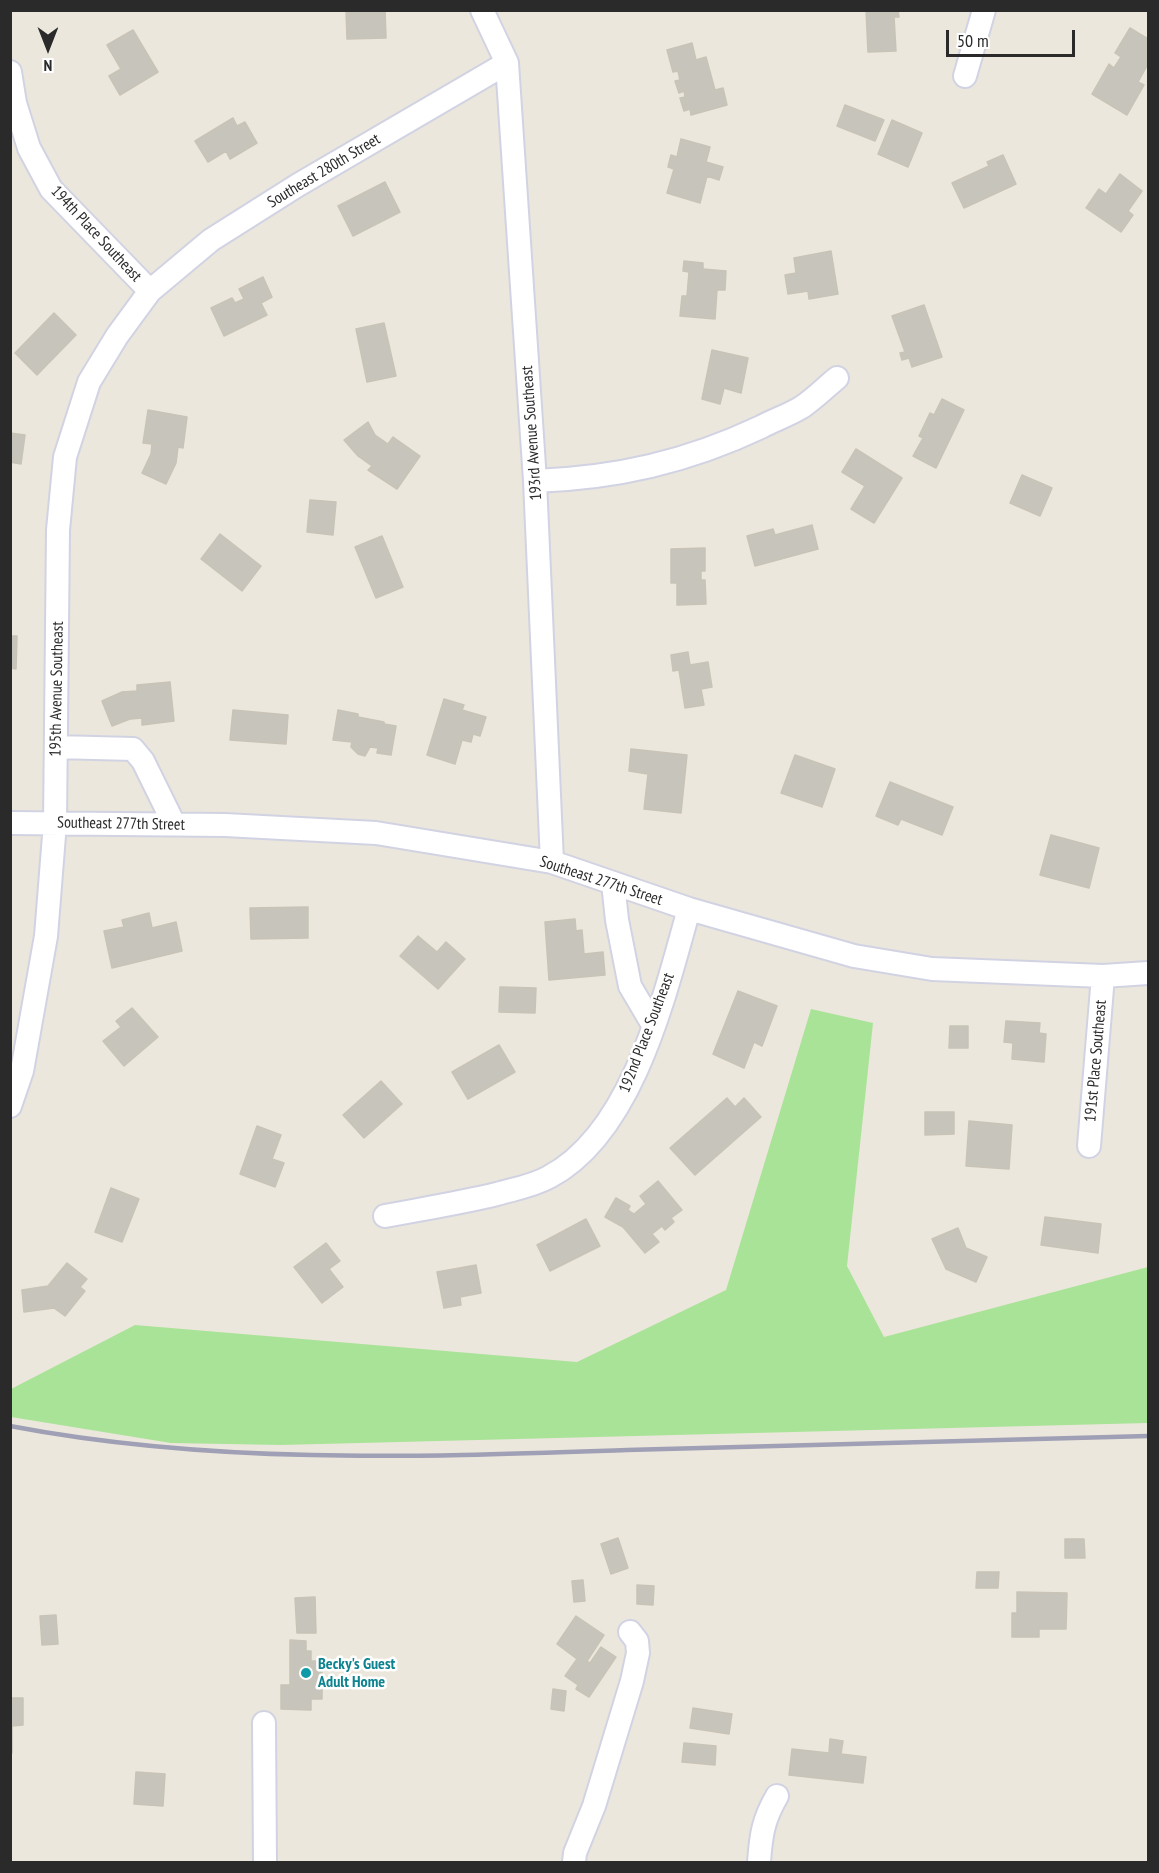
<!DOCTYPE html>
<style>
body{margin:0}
#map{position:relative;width:1159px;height:1873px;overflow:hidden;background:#ece7dc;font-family:"PT Sans Narrow",sans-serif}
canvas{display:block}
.frame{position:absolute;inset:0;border:12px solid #2a2a2a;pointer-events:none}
.north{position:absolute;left:18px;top:18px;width:60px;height:60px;-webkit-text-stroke:4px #fff;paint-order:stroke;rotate:180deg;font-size:16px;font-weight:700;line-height:24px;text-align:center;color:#2a2a2a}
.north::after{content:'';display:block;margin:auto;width:21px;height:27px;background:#2a2a2a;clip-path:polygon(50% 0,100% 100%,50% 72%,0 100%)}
.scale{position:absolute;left:946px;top:30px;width:129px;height:27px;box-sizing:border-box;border:3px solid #2a2a2a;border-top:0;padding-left:8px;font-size:18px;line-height:21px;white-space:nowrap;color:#2a2a2a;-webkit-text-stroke:4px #fff;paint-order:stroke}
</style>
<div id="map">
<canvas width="1159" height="1873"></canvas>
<div class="frame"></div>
<div class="north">N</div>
<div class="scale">50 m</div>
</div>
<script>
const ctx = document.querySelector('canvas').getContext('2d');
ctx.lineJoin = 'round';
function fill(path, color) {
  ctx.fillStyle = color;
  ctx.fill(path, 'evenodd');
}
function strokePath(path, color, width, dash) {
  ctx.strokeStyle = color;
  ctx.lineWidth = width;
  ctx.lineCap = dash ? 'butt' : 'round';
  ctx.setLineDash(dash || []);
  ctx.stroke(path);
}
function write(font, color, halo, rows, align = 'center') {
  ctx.font = font + ' "PT Sans Narrow",sans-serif';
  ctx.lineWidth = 5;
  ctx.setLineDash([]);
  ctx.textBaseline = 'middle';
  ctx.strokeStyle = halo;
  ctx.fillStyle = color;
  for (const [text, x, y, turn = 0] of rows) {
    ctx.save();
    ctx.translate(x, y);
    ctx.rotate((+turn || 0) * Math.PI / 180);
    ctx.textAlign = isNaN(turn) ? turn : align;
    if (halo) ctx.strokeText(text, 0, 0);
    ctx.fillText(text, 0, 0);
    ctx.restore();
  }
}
const green = new Path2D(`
 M 811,1009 L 873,1023 L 847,1266 L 884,1337 L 1148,1267 L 1148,1423 L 281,1445 L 171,1443 L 11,1417 L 11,1389 L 135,1325 L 577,1362 L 726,1290 Z`);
const building = new Path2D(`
 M 346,10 L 385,10 L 386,38 L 347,39 Z
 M 866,10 L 898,10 L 899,17 L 894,17 L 896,51 L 868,52 Z
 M 1130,28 L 1148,39 L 1148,64 L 1138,82 L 1144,85 L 1127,115 L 1092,94 L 1109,64 L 1114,68 L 1121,57 L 1115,53 Z
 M 133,30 L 158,72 L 120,95 L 109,76 L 121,69 L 107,45 Z
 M 692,43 L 696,60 L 706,57 L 715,90 L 723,88 L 727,105 L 691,115 L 690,109 L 684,111 L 680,98 L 685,97 L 684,91 L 679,93 L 675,81 L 680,80 L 678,71 L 673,72 L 667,50 Z
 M 845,105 L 884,120 L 875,141 L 837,126 Z
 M 233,118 L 237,126 L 245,122 L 257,143 L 230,159 L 226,151 L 208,162 L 195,141 Z
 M 892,120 L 922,133 L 908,167 L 878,154 Z
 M 681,139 L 710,147 L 706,162 L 723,167 L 719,180 L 707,176 L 700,203 L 667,193 L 674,169 L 668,167 L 671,155 L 677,157 Z
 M 1003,155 L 1016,184 L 964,208 L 952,183 L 989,166 L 987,162 Z
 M 1120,174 L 1142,191 L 1128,211 L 1133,215 L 1121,232 L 1086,208 L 1099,189 L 1106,194 Z
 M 385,182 L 400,212 L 353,236 L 338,206 Z
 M 831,251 L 838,294 L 809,299 L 808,291 L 788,294 L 785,275 L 796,273 L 794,258 Z
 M 684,261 L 703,263 L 703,269 L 726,271 L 725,290 L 717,290 L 715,319 L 680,316 L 682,296 L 687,296 L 689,272 L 683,271 Z
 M 263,277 L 272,297 L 261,303 L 267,315 L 224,336 L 211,308 L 232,298 L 235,303 L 244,299 L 239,289 Z
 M 924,305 L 942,357 L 912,367 L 909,358 L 902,360 L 900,353 L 905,352 L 892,316 Z
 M 54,313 L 76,335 L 37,375 L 15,353 Z
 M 384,323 L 396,376 L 367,382 L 356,329 Z
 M 712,350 L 748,358 L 741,393 L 724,388 L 720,404 L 702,399 Z
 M 942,399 L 964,410 L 936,468 L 913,456 L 923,438 L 919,436 L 930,413 L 934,415 Z
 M 148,410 L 187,417 L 183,448 L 178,447 L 176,463 L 166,484 L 142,473 L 151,454 L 152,444 L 143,443 Z
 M 368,422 L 375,435 L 388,444 L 393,437 L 420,456 L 397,489 L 368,470 L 372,466 L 358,456 L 344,440 Z
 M 10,433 L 25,435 L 21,464 L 10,462 Z
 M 856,449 L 902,478 L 874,523 L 851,509 L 865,486 L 842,472 Z
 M 1022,475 L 1052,488 L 1040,516 L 1010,503 Z
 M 310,500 L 336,502 L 333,535 L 307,532 Z
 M 812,525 L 818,549 L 755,566 L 747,536 L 773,529 L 775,535 Z
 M 220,534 L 261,566 L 242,591 L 201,559 Z
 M 382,536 L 403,587 L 376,598 L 355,547 Z
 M 705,548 L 705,571 L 701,571 L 701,580 L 705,580 L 706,604 L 677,605 L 677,583 L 671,583 L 671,549 Z
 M 10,636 L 17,636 L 16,669 L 10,668 Z
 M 688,652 L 690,665 L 708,662 L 712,687 L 701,689 L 704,705 L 685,708 L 679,670 L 673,671 L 671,655 Z
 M 170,682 L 174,721 L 142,725 L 142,718 L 130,719 L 112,726 L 102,701 L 122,692 L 137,691 L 137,685 Z
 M 444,699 L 464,705 L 462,710 L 486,717 L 480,736 L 473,734 L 471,742 L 462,740 L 455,764 L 427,755 Z
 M 233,710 L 288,715 L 286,744 L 230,740 Z
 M 338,710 L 358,714 L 358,717 L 384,722 L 384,724 L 396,726 L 391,755 L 377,753 L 378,748 L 370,747 L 365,756 L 358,754 L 351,747 L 352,742 L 333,740 Z
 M 631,749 L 687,755 L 681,813 L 644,809 L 648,774 L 629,771 Z
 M 795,755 L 835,769 L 822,807 L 781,793 Z
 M 890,782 L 953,807 L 942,835 L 901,819 L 898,825 L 876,816 Z
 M 1051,835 L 1099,848 L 1089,888 L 1040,875 Z
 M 308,907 L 308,938 L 251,939 L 250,908 Z
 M 149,913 L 152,928 L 176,922 L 182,951 L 112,968 L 104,931 L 124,927 L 122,920 Z
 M 575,919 L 576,931 L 582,930 L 584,954 L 603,952 L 605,975 L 549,980 L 545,922 Z
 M 418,936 L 437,952 L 446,942 L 465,959 L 438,989 L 400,956 Z
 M 500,987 L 536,988 L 535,1013 L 499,1012 Z
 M 738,991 L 777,1006 L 762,1046 L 754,1042 L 744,1068 L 713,1054 Z
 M 132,1008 L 158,1037 L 124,1066 L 103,1041 L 121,1027 L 116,1021 Z
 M 1006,1021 L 1040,1023 L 1039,1033 L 1046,1034 L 1044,1062 L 1012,1059 L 1013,1043 L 1004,1042 Z
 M 950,1026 L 968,1026 L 968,1048 L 949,1048 Z
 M 499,1045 L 515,1072 L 468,1099 L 452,1072 Z
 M 381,1081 L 402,1104 L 364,1138 L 343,1115 Z
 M 727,1098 L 735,1107 L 744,1098 L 761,1117 L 695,1175 L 670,1148 Z
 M 925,1112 L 954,1112 L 954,1134 L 925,1135 Z
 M 969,1121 L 1012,1125 L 1009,1169 L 966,1166 Z
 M 257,1126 L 281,1135 L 272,1159 L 284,1163 L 275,1187 L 240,1174 Z
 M 658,1181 L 682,1210 L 671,1218 L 674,1222 L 665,1230 L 662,1226 L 652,1234 L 659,1242 L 645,1253 L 623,1227 L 605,1217 L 616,1198 L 630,1206 L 628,1210 L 634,1214 L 646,1204 L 640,1196 Z
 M 111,1188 L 139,1199 L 122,1242 L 95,1232 Z
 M 1045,1217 L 1101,1224 L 1098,1253 L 1041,1245 Z
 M 586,1219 L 600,1246 L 550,1271 L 537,1245 Z
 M 958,1228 L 966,1248 L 987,1257 L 976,1282 L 946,1269 L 932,1239 Z
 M 326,1243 L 340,1261 L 329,1269 L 343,1287 L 322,1303 L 294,1267 Z
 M 67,1263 L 87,1279 L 80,1287 L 85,1291 L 65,1316 L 54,1308 L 24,1312 L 22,1290 L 48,1286 Z
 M 476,1265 L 481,1293 L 460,1297 L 461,1305 L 444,1308 L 437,1272 Z
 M 618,1538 L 628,1568 L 611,1574 L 601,1544 Z
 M 1065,1539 L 1084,1539 L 1085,1558 L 1065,1558 Z
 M 977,1572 L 999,1572 L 998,1588 L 976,1588 Z
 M 583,1580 L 585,1601 L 574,1602 L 572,1581 Z
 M 637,1585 L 654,1586 L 653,1605 L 637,1604 Z
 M 1017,1592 L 1067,1593 L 1066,1629 L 1039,1629 L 1039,1637 L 1012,1637 L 1012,1613 L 1017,1613 Z
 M 315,1597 L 316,1633 L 297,1633 L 295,1598 Z
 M 56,1615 L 58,1644 L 42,1645 L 40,1616 Z
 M 576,1616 L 604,1635 L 587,1661 L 590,1663 L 601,1647 L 616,1657 L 589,1697 L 576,1689 L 578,1685 L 565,1676 L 577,1659 L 557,1644 Z
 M 290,1640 L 306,1641 L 306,1651 L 311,1651 L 311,1661 L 322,1661 L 322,1699 L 311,1699 L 311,1710 L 281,1709 L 281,1685 L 290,1685 Z
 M 553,1689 L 566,1691 L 564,1711 L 551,1709 Z
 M 10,1698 L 23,1698 L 23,1725 L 12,1726 L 12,1753 L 10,1753 Z
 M 693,1708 L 732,1714 L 729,1734 L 690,1728 Z
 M 830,1739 L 843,1741 L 841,1754 L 866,1757 L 863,1783 L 789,1775 L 792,1749 L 829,1753 Z
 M 684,1743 L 716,1746 L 715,1765 L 682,1762 Z
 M 136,1772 L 165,1774 L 163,1806 L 134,1804 Z`);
const minor = new Path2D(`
 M 482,10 L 507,63 L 535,481 L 552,862
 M 10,72 L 15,103 L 29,148 L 51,189 L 150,291
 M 965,76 L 984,10
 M 535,481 C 616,478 687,462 761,427 C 774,420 789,415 802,407 C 814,399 826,387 837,378
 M 56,747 L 133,749 L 143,761 L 174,824
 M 10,823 L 225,825 L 376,833 L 552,862 L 689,909 L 854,956 L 932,969 L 1103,976 L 1148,973
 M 613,883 L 617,920 L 630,986 L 653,1025
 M 10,1106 L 22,1071 L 46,936 L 55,823 L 58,530 L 65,457 L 89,382 L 117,336 L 150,291 L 211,240 L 298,185 L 507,63
 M 1089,1146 L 1103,976
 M 385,1216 C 422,1209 460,1203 497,1194 C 514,1189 533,1186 549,1177 C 633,1133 665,994 689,909
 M 264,1723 L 265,1862
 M 574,1862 L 575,1853 L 594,1806 L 632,1681 L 638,1653 L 637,1641 L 630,1632
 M 759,1862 C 761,1835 763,1820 777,1796`);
const rail = new Path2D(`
 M 10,1426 C 214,1465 421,1457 627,1450 C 801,1444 975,1440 1148,1436`);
const markers = [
 [306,1673,6,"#0f9aa8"]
];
const streetNames = [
 ["Southeast 280th Street",324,171,-31],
 ["194th Place Southeast",96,234,47],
 ["193rd Avenue Southeast",532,433,-94],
 ["195th Avenue Southeast",57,689,-89],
 ["Southeast 277th Street",121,824,1],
 ["Southeast 277th Street",601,881,18],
 ["192nd Place Southeast",647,1033,-69],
 ["191st Place Southeast",1096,1061,-85]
];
const cultureNames = [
 ["Becky's Guest",318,1664],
 ["Adult Home",318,1682]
];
fill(green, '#a9e398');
fill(building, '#c7c5bb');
strokePath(building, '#c8c3b6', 1.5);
strokePath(minor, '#d1d3e3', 26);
strokePath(minor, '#fff', 22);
strokePath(rail, '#9f9fb5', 4.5);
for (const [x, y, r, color] of markers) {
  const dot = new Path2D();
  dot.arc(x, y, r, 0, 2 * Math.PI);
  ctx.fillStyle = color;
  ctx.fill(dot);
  strokePath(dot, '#fff', 2);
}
write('16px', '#2a2a2a', '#fff', streetNames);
write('bold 16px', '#0d838f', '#fff', cultureNames, 'left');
</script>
